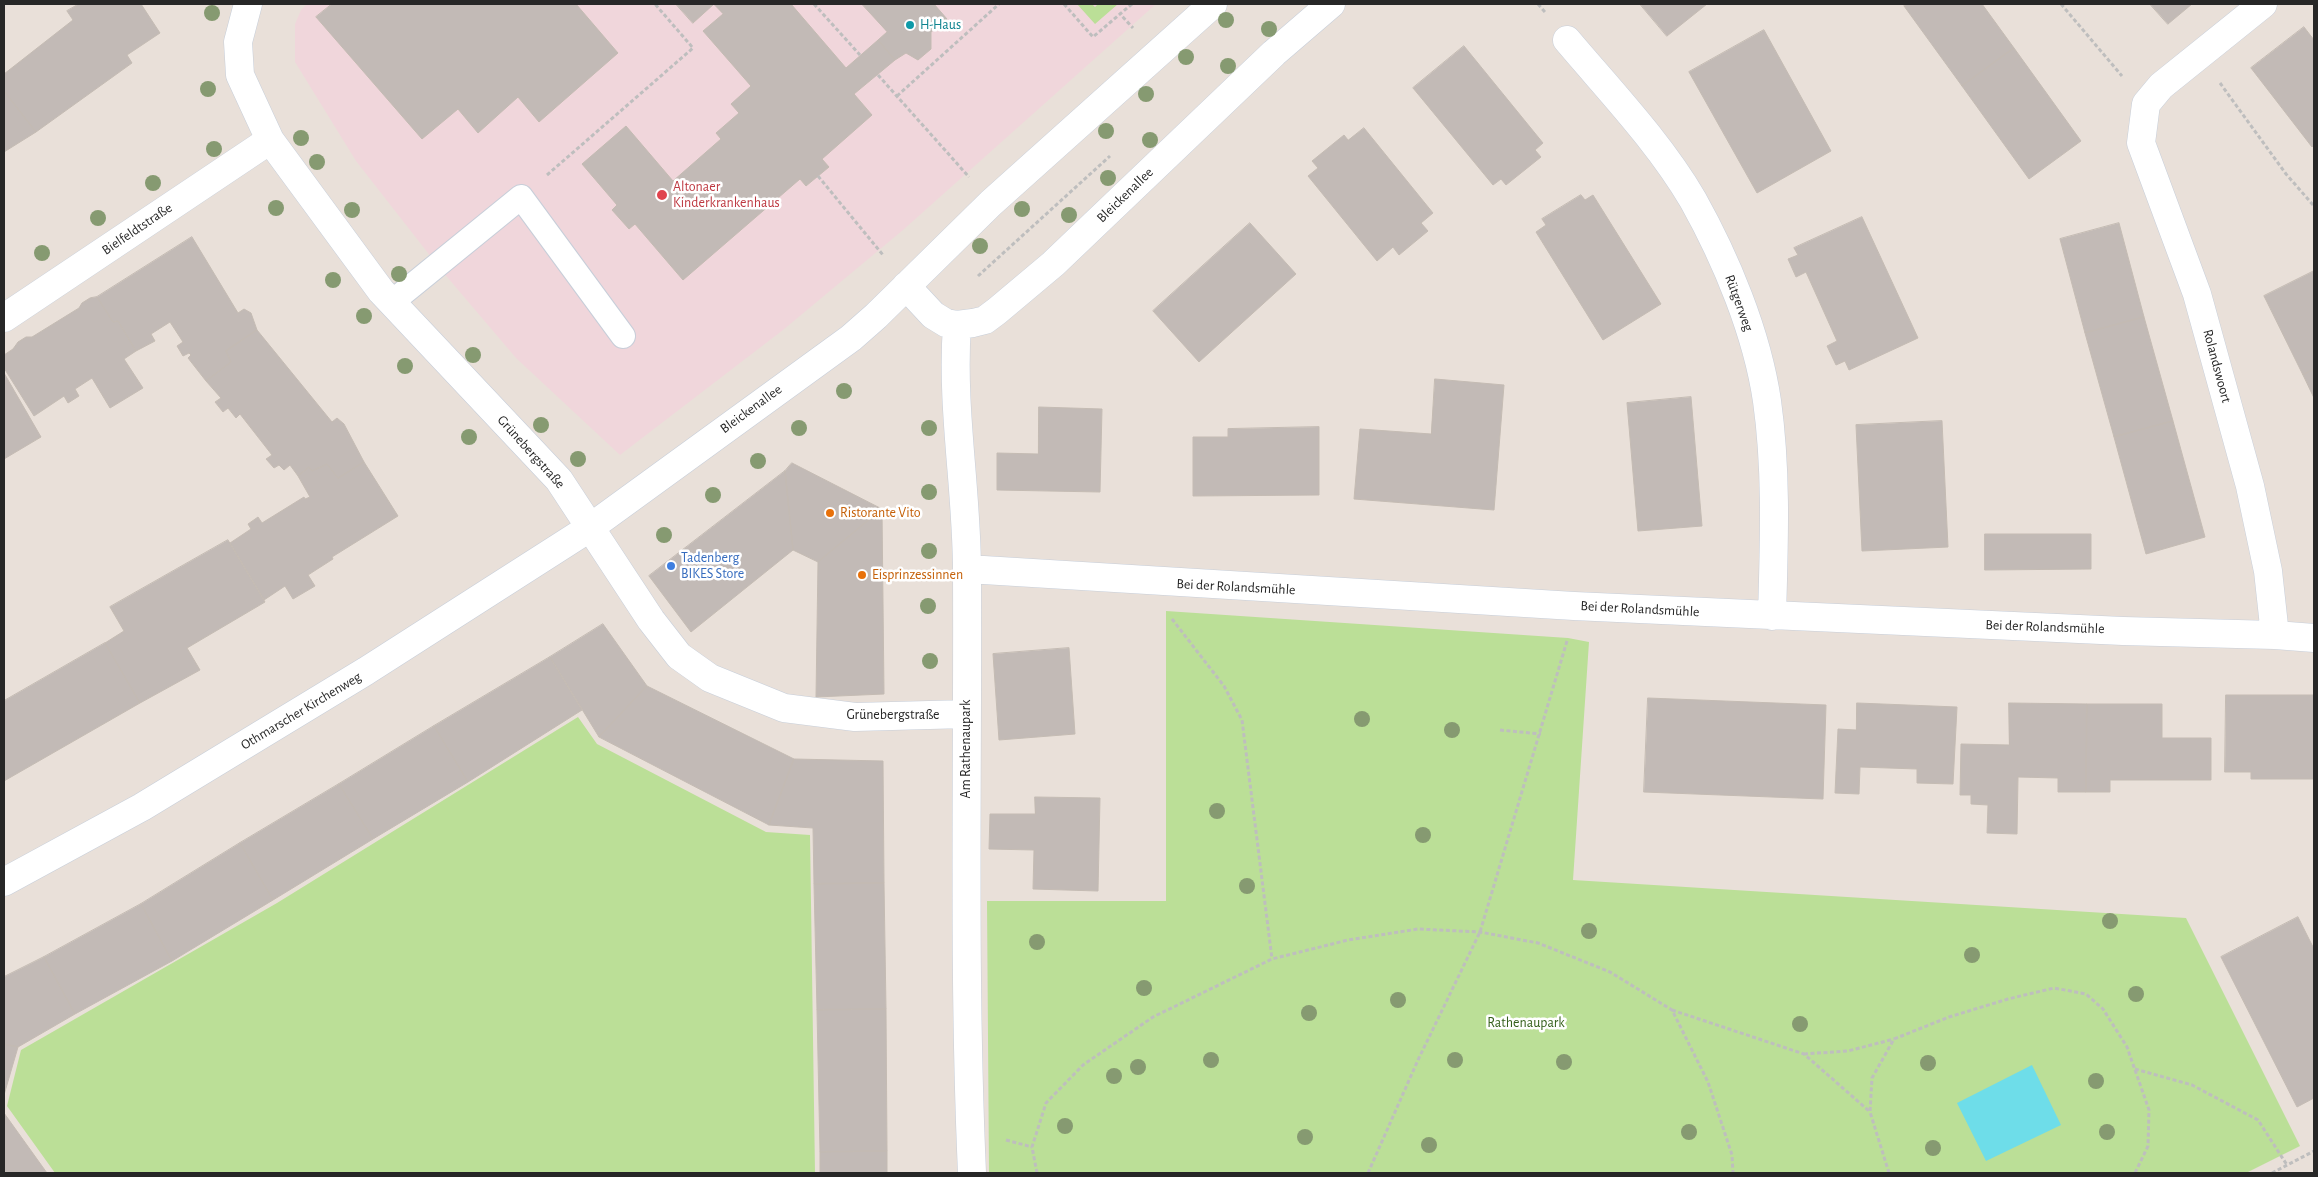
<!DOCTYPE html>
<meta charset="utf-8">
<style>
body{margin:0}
#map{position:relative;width:2318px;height:1177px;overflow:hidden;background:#e9e0d9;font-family:"Alegreya Sans",sans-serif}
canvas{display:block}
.frame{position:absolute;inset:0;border:5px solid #272727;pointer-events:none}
</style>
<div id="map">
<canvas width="2318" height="1177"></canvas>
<div class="frame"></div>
</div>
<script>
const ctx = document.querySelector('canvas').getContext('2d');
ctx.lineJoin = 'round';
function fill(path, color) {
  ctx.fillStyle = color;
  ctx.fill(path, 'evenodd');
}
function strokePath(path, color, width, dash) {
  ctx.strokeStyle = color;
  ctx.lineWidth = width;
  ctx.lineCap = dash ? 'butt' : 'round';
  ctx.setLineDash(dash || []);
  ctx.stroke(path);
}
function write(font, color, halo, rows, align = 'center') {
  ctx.font = font + ' "Alegreya Sans",sans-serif';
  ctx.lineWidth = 5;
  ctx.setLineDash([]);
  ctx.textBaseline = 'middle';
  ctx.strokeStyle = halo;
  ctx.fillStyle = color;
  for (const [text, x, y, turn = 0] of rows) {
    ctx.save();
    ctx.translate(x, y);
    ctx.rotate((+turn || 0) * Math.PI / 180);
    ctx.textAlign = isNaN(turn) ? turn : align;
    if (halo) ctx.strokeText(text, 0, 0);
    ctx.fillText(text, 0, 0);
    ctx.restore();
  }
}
const medical = new Path2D(`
 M 307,4 L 1156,4 L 903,230 L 783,330 L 620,455 L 516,358 L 442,271 L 356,161 L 295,62 L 295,24 L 301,10 Z`);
const green = new Path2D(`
 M 1077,4 L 1092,4 L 1095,7 L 1098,4 L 1118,4 L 1095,24 Z
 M 1166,611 L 1568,638 L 1589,642 L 1573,880 L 2186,918 L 2300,1146 L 2246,1173 L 989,1173 L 987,901 L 1166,901 Z
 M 578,717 L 597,744 L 766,832 L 810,835 L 815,1173 L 55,1173 L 7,1106 L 21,1050 L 277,903 Z`);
const water = new Path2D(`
 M 2032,1065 L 2061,1125 L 1986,1161 L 1957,1103 Z`);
const building = new Path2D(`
 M 79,4 L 141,4 L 160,33 L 127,55 L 132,63 L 36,132 L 4,91 L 4,74 L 73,20 L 67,11 Z
 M 332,4 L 576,4 L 618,53 L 539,122 L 518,97 L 478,133 L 458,109 L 422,139 L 316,17 Z
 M 676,4 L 714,4 L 693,23 Z
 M 714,4 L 791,4 L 846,68 L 878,40 L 895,60 L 854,94 L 872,115 L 822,159 L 829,167 L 806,186 L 800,179 L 683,280 L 635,224 L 629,229 L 612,210 L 617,205 L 582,164 L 626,126 L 673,181 L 721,139 L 716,133 L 739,113 L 731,104 L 751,86 L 703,31 L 723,14 Z
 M 862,4 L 934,4 L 947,19 L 931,32 L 931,49 L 918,60 L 906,53 L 895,60 L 878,40 L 887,32 Z
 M 1640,4 L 1707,4 L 1667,36 Z
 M 1907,4 L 1982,4 L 2014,48 L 1962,86 L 1904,6 Z
 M 2150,4 L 2192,4 L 2168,24 Z
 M 2304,27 L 2314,40 L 2314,145 L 2312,147 L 2251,68 Z
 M 1764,30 L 1831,151 L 1757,193 L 1689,72 Z
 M 1464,46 L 1543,143 L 1535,150 L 1541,157 L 1506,185 L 1501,179 L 1493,185 L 1413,88 Z
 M 2014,48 L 2081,141 L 2029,179 L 1962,86 Z
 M 4,91 L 36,132 L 4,152 Z
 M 1364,128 L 1433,213 L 1421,223 L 1428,231 L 1399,255 L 1393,247 L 1377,261 L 1308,176 L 1318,168 L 1312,161 L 1344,135 L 1348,140 Z
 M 1581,195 L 1585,200 L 1593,195 L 1661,304 L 1603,340 L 1536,232 L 1546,225 L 1542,219 Z
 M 1862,217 L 1918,338 L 1849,370 L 1845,361 L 1836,365 L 1827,346 L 1837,341 L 1806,272 L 1796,277 L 1788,259 L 1798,255 L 1794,248 Z
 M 1250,223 L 1296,274 L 1199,362 L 1153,311 Z
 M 2119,223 L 2144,317 L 2085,333 L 2060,239 Z
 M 192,237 L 238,313 L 244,309 L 251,313 L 257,330 L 226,351 L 231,362 L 206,381 L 188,358 L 191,355 L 189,353 L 183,356 L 177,346 L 183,342 L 170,322 L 151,334 L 155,341 L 136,351 L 118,321 L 113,322 L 97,297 Z
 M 2314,271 L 2314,369 L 2303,375 L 2264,296 Z
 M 97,297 L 113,322 L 118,321 L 136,351 L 124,359 L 143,388 L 110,408 L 92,378 L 75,389 L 79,396 L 68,403 L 64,396 L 34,416 L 4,368 L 4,355 L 13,349 L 18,342 L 26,337 L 32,337 L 79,308 L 82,303 L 90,298 Z
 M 2144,317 L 2173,421 L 2114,437 L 2085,333 Z
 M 257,330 L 332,422 L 337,418 L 344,424 L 364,462 L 338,478 L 327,464 L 312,471 L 309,467 L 298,476 L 290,465 L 284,470 L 279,465 L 274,468 L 266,459 L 272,455 L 240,414 L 236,418 L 228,408 L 223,412 L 215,402 L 221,398 L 206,381 L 231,362 L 226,351 Z
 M 2314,369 L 2314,398 L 2303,375 Z
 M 4,373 L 41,437 L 4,459 Z
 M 1435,379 L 1504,385 L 1494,510 L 1354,499 L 1360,429 L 1431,434 Z
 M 1691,397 L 1702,526 L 1638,531 L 1627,403 Z
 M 1039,407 L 1102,409 L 1100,492 L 997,490 L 997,453 L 1038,454 Z
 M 1942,421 L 1948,547 L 1862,551 L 1856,425 Z
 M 2173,421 L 2205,537 L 2146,554 L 2114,437 Z
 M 1319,427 L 1319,495 L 1193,496 L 1193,437 L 1228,437 L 1228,429 Z
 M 364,462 L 398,516 L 332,557 L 333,559 L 308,575 L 315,586 L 293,599 L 285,586 L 264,600 L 230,543 L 251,529 L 248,524 L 258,517 L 262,523 L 304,497 L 305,499 L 310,497 L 298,476 L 309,467 L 312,471 L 327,464 L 338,478 Z
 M 792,463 L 882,509 L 818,562 L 793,550 L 785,471 Z
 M 785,471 L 793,550 L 691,632 L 649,576 Z
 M 882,509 L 884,694 L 816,697 L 818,562 Z
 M 1985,534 L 2091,534 L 2091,569 L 1985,570 Z
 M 228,540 L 265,602 L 187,648 L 200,670 L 140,703 L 105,643 L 124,631 L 110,607 Z
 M 603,624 L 647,686 L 599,737 L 550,657 Z
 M 105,643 L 140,703 L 4,781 L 4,701 Z
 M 1069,648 L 1075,734 L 999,740 L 993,654 Z
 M 550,657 L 582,710 L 468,782 L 434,726 Z
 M 647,686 L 794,759 L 769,825 L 599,737 Z
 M 2226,695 L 2314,695 L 2314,779 L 2251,779 L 2251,772 L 2225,772 Z
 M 1648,698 L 1826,705 L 1823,799 L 1644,792 Z
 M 1857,703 L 1957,707 L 1953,784 L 1917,783 L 1917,769 L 1860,767 L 1859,794 L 1835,793 L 1838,729 L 1856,730 Z
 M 2009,703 L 2087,704 L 2086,792 L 2058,792 L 2058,778 L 2018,777 L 2017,834 L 1987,833 L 1988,805 L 1971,804 L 1971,795 L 1960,795 L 1961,744 L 2009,745 Z
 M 2087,704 L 2162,704 L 2162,738 L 2211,738 L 2211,780 L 2110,780 L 2110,792 L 2086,792 Z
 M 434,726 L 468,782 L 373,839 L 339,784 Z
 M 794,759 L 883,761 L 884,883 L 814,884 L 813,828 L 769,825 Z
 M 339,784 L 373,839 L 273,900 L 240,843 Z
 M 1035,797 L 1100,798 L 1098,891 L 1033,889 L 1034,850 L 989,849 L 990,814 L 1035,814 Z
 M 240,843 L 273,900 L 172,961 L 141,904 Z
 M 884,883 L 886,1009 L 817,1010 L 814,884 Z
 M 141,904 L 172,961 L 75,1014 L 44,957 Z
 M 2298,917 L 2314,949 L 2314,1098 L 2297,1107 L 2221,957 Z
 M 44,957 L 75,1014 L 18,1047 L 4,1044 L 4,977 Z
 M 886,1009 L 887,1151 L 820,1152 L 817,1010 Z
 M 4,1044 L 18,1047 L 4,1095 Z
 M 4,1113 L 47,1173 L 4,1173 Z
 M 887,1151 L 887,1173 L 820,1173 L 820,1152 Z`);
const path = new Path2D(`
 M 814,4 L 860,55
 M 1064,4 L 1093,37 L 1120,14
 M 1132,4 L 1120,14 L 1133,28
 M 1538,4 L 1545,12
 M 2061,4 L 2122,76
 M 878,75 L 969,177
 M 2220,83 L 2286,174 L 2314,206
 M 897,96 L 999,4
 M 547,175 L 693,48 L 655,4
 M 818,176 L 883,255
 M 978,276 L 1110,156
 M 1172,619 L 1224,686 L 1242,720 L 1272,959
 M 1500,730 L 1541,734
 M 1672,1010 L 1804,1054 L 1869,1111
 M 1804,1054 L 1848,1051 L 1894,1039
 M 2135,1069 L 2192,1085 L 2258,1120 L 2287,1165
 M 1006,1140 L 1032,1147
 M 1037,1173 L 1032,1147 L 1046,1103 L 1083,1065 L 1153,1017 L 1272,959 L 1348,940 L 1418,929 L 1480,932 L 1538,943 L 1610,972 L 1672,1010 L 1708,1082 L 1732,1155 L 1733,1173
 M 1368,1173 L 1418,1060 L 1480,932 L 1567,641
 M 1889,1173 L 1870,1112 L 1872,1078 L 1894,1039 L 1949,1017 L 2008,999 L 2054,988 L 2086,994 L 2103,1009 L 2127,1047 L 2149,1110 L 2148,1146 L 2135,1173
 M 2272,1173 L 2314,1151`);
const lane = new Path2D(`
 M 392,302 L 521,197 L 623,336`);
const street = new Path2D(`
 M 248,4 L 238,42 L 240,75 L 270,140 L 381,291 L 559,480 L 651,620 L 679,656 L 710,678 L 784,708 L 855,717 L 966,714
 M 2263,4 L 2161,86 L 2146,104 L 2141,143 L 2197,294 L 2250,486 L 2268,571 L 2275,635
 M 1567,40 C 1610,91 1659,142 1693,200 C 1726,259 1757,333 1767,401 C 1777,472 1774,544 1772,616
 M 906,286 L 933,315 L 946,323 L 957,325 L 973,323 L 985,320 L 997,311 L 1053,264 L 1274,53 L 1331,4
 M 4,318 L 270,140
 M 957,325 C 951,409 967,489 967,572 C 968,772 963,973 972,1173
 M 967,569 L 1574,606 L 2123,631 L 2275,635 L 2314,638
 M 4,882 L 142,807 L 366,671 L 591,527 L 851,338 L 876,316 L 991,203 L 1213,4`);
const trees = [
 [212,13],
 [1226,20],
 [1269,29],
 [1186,57],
 [1228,66],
 [208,89],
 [1146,94],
 [1106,131],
 [301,138],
 [1150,140],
 [214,149],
 [317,162],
 [1108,178],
 [153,183],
 [276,208],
 [1022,209],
 [352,210],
 [1069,215],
 [98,218],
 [980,246],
 [42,253],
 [399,274],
 [333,280],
 [364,316],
 [473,355],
 [405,366],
 [844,391],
 [541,425],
 [799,428],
 [929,428],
 [469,437],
 [578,459],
 [758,461],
 [929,492],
 [713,495],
 [664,535],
 [929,551],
 [928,606],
 [930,661],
 [1362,719],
 [1452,730],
 [1217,811],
 [1423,835],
 [1247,886],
 [2110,921],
 [1589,931],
 [1037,942],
 [1972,955],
 [1144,988],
 [2136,994],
 [1398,1000],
 [1309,1013],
 [1800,1024],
 [1211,1060],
 [1455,1060],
 [1564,1062],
 [1928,1063],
 [1138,1067],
 [1114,1076],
 [2096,1081],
 [1065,1126],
 [1689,1132],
 [2107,1132],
 [1305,1137],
 [1429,1145],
 [1933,1148]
];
const markers = [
 [910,25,5,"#0f9aa8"],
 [662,195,6,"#e0444e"],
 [830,513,5,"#e8710a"],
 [671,566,5,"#3f7fe0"],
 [862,575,5,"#e8710a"]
];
const cultureNames = [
 ["H-Haus",920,25]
];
const healthNames = [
 ["Altonaer",673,187],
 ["Kinderkrankenhaus",673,203]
];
const streetNames = [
 ["Bleickenallee",1125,195,-44],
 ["Bielfeldtstraße",137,229,-34],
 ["Rütgerweg",1739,303,70],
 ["Rolandswoort",2217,366,75],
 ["Bleickenallee",751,409,-36],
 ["Grünebergstraße",531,452,48],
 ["Bei der Rolandsmühle",1236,587,3],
 ["Bei der Rolandsmühle",1640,609,3],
 ["Bei der Rolandsmühle",2045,627,2],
 ["Othmarscher Kirchenweg",301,711,-31],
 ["Grünebergstraße",893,715],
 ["Am Rathenaupark",966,749,-90]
];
const foodNames = [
 ["Ristorante Vito",840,513],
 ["Eisprinzessinnen",872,575]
];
const shopNames = [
 ["Tadenberg",681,558],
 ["BIKES Store",681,574]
];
const parkNames = [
 ["Rathenaupark",1526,1023]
];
fill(medical, '#f0d6db');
fill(green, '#bbdf97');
fill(water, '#6edde9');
fill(building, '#c2bab6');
strokePath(building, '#c4bbb3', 1);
strokePath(lane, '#c7ced9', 26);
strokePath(street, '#c7ced9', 29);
strokePath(path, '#bebebe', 3, [4, 2.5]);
strokePath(lane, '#fff', 24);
strokePath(street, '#fff', 28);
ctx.fillStyle = '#869a71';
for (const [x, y] of trees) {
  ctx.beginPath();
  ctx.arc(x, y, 8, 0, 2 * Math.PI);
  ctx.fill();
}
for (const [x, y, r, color] of markers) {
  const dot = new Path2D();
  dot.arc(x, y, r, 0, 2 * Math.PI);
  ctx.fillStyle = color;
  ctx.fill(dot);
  strokePath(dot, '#fff', 2);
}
write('14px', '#0d838f', '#fff', cultureNames, 'left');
write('14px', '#be3a42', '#fff', healthNames, 'left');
write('14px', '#272727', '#fff', streetNames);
write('14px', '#c56008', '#fff', foodNames, 'left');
write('14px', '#366cbe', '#fff', shopNames, 'left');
write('14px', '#35601c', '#fff', parkNames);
</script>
